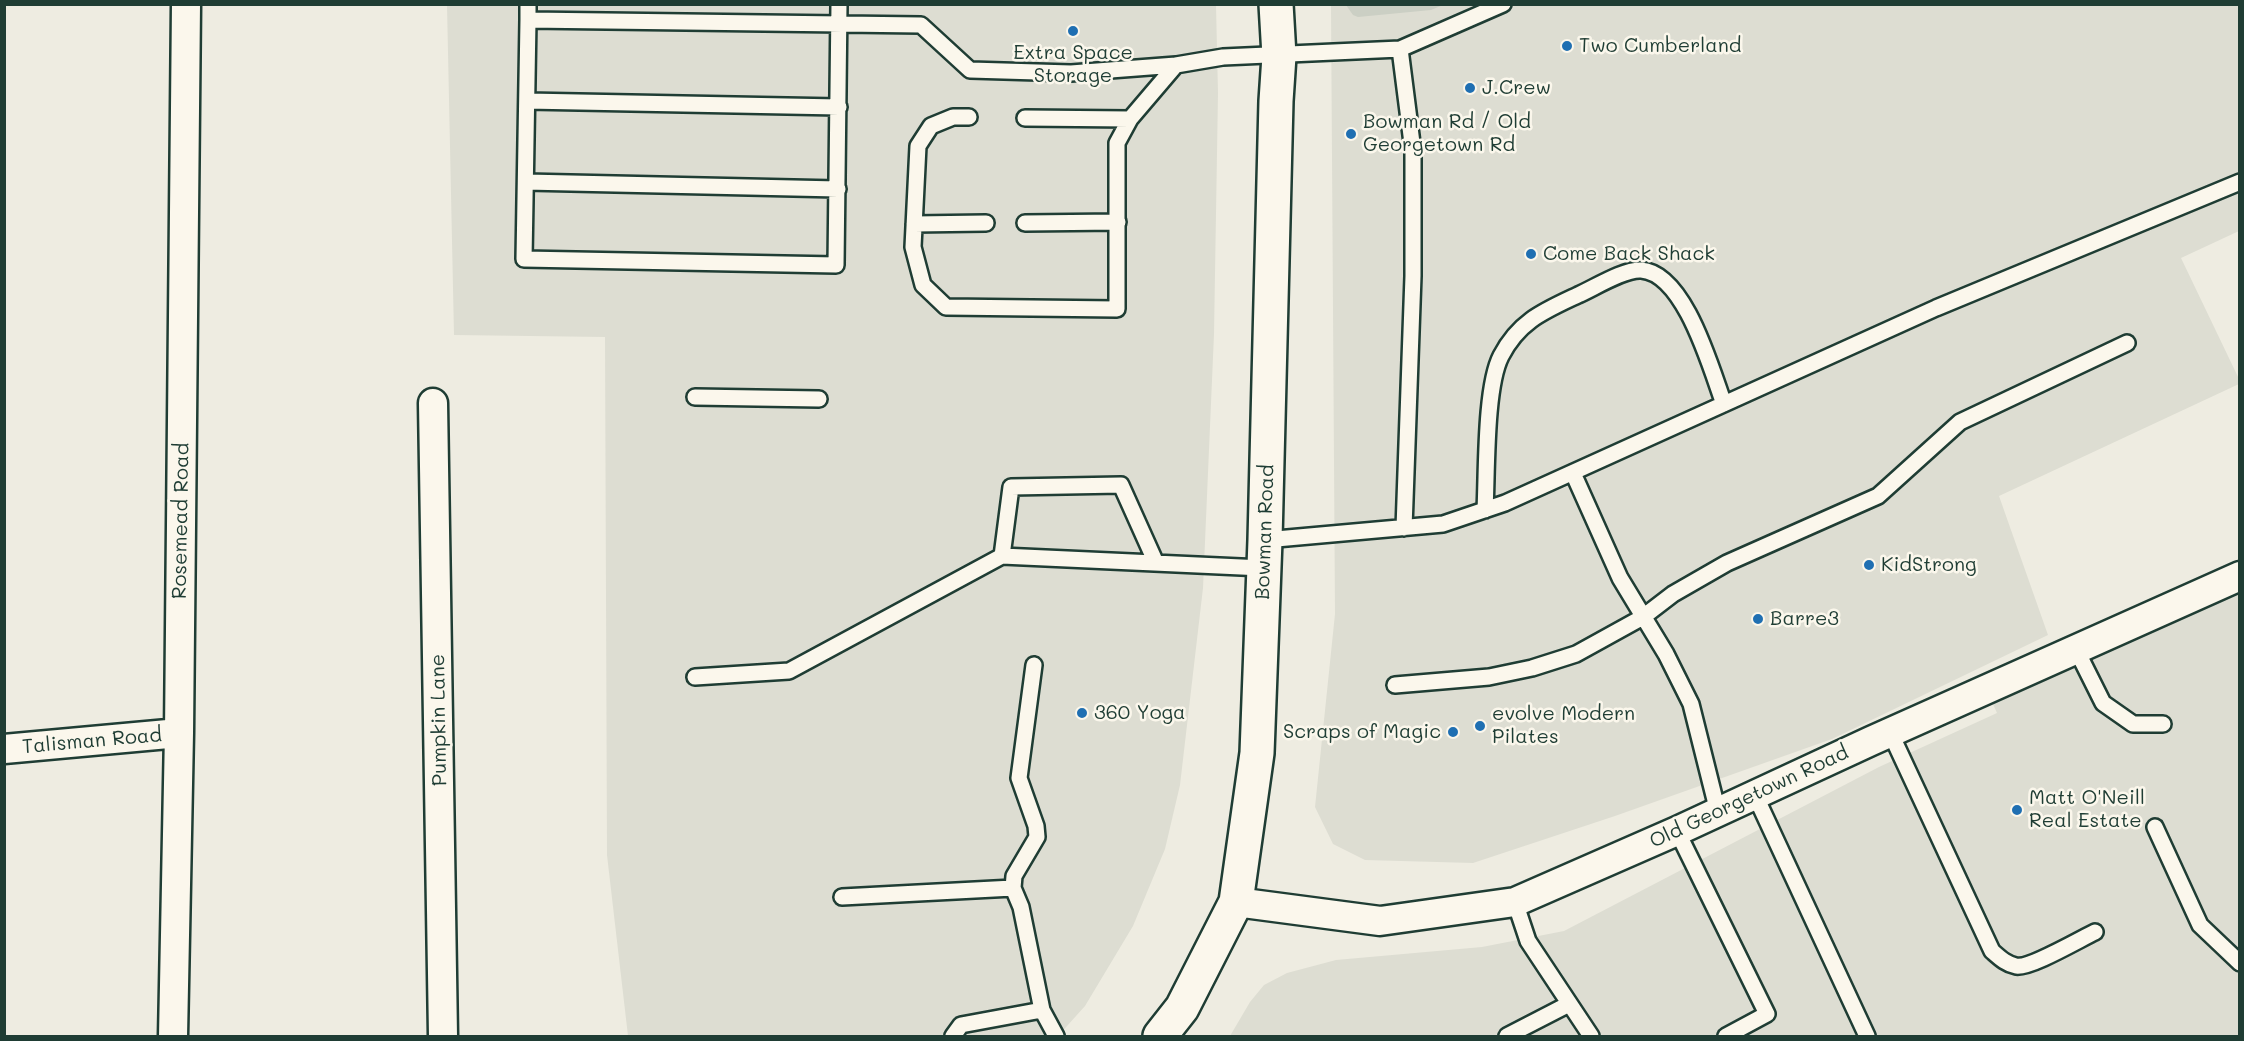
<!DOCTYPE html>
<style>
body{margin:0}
#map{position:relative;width:2244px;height:1041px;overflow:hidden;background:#eeece1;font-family:Mali,sans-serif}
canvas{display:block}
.frame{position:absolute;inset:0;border:6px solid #1f3d34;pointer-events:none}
</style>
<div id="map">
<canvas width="2244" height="1041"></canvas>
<div class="frame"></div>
</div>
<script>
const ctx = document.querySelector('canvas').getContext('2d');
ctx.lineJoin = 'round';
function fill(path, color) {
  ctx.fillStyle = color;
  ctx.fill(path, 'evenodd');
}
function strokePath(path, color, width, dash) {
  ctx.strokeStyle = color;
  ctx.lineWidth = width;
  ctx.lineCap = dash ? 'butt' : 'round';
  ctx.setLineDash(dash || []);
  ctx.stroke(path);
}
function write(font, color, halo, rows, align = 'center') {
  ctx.font = font + ' Mali,sans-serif';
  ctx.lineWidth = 5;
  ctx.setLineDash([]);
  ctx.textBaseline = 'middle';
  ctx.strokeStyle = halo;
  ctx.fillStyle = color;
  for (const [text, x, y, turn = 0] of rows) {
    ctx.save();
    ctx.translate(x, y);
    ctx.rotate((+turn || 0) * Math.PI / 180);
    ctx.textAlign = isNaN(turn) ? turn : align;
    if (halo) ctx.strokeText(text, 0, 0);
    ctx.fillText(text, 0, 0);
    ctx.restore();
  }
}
const built = new Path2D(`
 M 447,5 L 1216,5 L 1218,93 L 1214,334 L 1203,588 L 1180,785 L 1165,849 L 1133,926 L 1085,1006 L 1058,1036 L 628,1036 L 607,855 L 605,337 L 454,335 Z
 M 1331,5 L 2239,5 L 2239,231 L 2181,258 L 2239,379 L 2239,384 L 1999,496 L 2048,635 L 1832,739 L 1615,816 L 1473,863 L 1365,860 L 1333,844 L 1315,807 L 1335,614 Z
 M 2239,593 L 2239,1036 L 1230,1036 L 1250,1002 L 1264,985 L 1287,973 L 1336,960 L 1482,947 L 1564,931 L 1879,767 L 1997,713 L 1993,704 Z`);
const green = new Path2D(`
 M 1346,5 L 1443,5 L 1431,10 L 1358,17 L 1353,15 Z`);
const service = new Path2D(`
 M 528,4 L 528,20 L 921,25 L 970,70 L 1071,73 L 1176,65
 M 528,20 L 524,259 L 836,265 L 839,4
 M 1400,49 L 1413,151 L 1413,276 L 1404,528
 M 527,101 L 839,107
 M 969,117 L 953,117 L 931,126 L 918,146 L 913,247 L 923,285 L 946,307 L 1117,309 L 1117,143 L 1130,119 L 1176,65 L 1223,57 L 1400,49 L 1503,4
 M 1025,118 L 1130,119
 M 526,182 L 838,189
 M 1025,223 L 1118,222
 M 914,224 L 986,223
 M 695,397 L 819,399
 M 1573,473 L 1620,578 L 1666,654 L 1691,704 L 1718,812
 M 1485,510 C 1487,472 1485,387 1501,356 C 1519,321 1544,311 1578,295 C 1594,288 1624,269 1641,270 C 1685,273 1711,369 1724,404
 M 1265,540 L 1443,524 L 1505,503 L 1936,308 L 2240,182
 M 1002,556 L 1011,487 L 1121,485 L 1156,563
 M 2076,649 L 2103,703 L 2133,724 L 2163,724
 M 1034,665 L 1019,778 L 1036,826 L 1037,837 L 1014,876 L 1013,888 L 1021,907 L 1042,1010 L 1056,1036
 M 695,677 L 789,671 L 1002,556 L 1263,568
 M 1395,685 L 1489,677 L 1532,668 L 1576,654 L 1643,617 L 1673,594 L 1727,563 L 1878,496 L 1960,422 L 2127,343
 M 1890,732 L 1992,951 C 2000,958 2006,964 2016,966 C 2029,969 2080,939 2095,932
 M 1755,795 L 1867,1036
 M 2155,827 L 2200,925 L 2240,963
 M 1677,831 L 1767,1014 L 1726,1036
 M 842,897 L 1013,888
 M 1515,902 L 1528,941 L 1591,1036
 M 953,1036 L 961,1025 L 1042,1010
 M 1507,1036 L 1569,1004`);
const minor = new Path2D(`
 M 433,403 L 443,1036
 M 4,749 L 179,733
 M 1236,902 L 1380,921 L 1515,902 L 1677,831 L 1871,741 L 2240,576
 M 173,1036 L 179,733 L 186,4`);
const secondary = new Path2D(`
 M 1160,1036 L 1182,1008 L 1236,902 L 1257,753 L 1265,540 L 1276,101 L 1279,56 L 1276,4`);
const markers = [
 [1073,31,6,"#1f6fb2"],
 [1567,46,6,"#1f6fb2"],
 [1470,88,6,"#1f6fb2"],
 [1351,134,6,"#1f6fb2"],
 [1531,254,6,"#1f6fb2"],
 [1869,565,6,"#1f6fb2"],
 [1758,619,6,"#1f6fb2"],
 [1082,713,6,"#1f6fb2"],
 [1480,726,6,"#1f6fb2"],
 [1453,732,6,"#1f6fb2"],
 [2017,810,6,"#1f6fb2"]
];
const poiNames = [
 ["Two Cumberland",1579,46],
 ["Extra Space",1073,53,"center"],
 ["Storage",1073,76,"center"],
 ["J.Crew",1482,88],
 ["Bowman Rd / Old",1363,122],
 ["Georgetown Rd",1363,145],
 ["Come Back Shack",1543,254],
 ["KidStrong",1881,565],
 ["Barre3",1770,619],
 ["360 Yoga",1094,713],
 ["evolve Modern",1492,714],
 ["Pilates",1492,737],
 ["Scraps of Magic",1441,732,"right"],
 ["Matt O'Neill",2029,798],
 ["Real Estate",2029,821]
];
const streetNames = [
 ["Rosemead Road",181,521,-89],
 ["Bowman Road",1265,532,-88],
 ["Pumpkin Lane",439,720,-91],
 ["Talisman Road",92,741,-5],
 ["Old Georgetown Road",1749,797,-25]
];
fill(built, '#ddddd2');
fill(green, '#cbcfc4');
strokePath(service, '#1f3d34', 20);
strokePath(minor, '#1f3d34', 33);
strokePath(secondary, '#1f3d34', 38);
strokePath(service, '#fbf7ec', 15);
strokePath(minor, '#fbf7ec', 28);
strokePath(secondary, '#fbf7ec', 33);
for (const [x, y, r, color] of markers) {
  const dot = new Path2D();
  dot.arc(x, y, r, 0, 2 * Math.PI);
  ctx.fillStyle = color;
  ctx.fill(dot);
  strokePath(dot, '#fbf7ec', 2);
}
write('20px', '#1f3d34', '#fbf7ec', poiNames, 'left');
write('20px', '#1f3d34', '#fbf7ec', streetNames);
</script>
